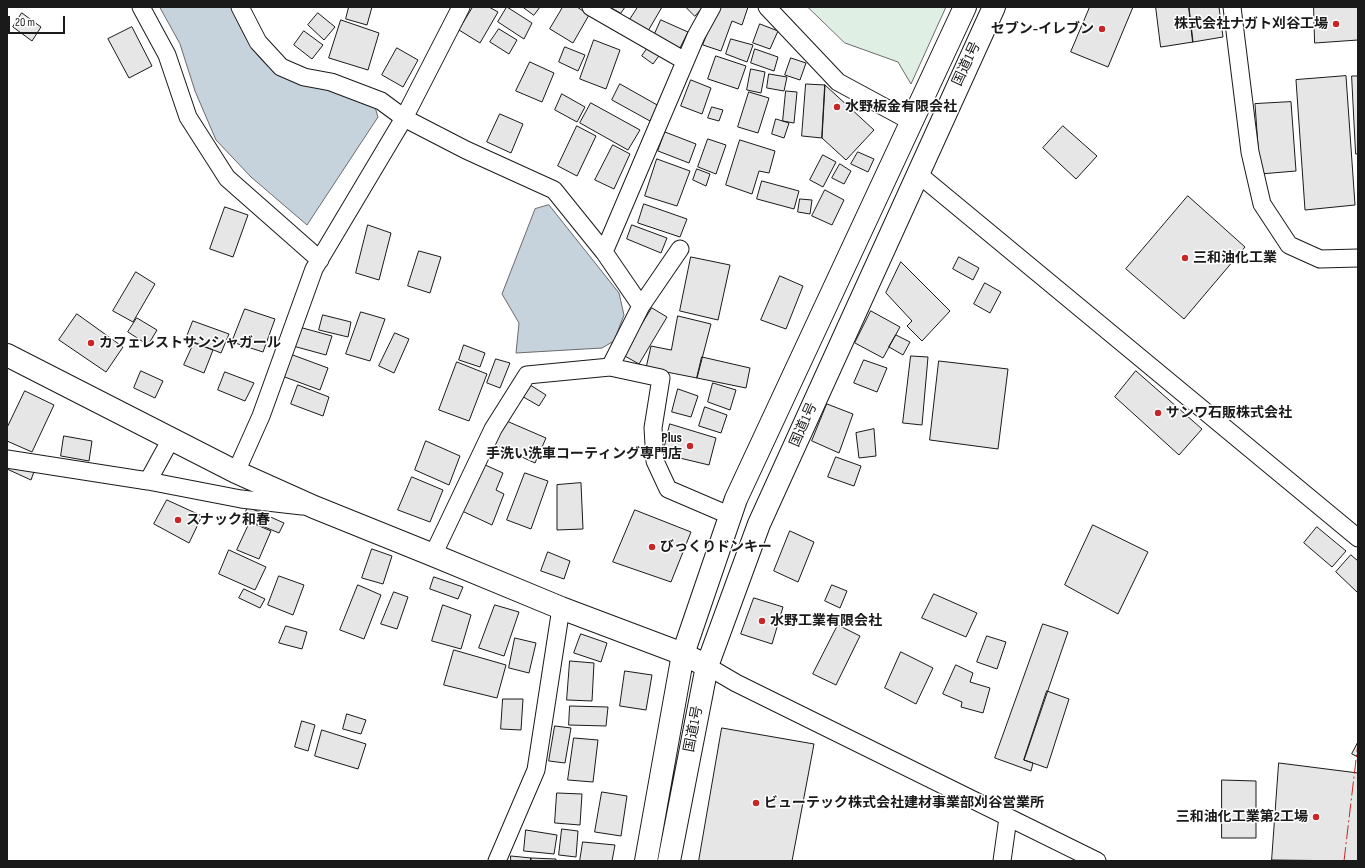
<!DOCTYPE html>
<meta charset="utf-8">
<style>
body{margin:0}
#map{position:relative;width:1365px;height:868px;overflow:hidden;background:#fff;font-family:"Sofia Sans Condensed",sans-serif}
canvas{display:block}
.frame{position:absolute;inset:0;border:8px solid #1a1a1a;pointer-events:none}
.scale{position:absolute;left:8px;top:16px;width:57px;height:18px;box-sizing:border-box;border:2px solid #1a1a1a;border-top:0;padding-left:5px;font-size:12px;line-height:14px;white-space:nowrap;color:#1a1a1a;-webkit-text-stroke:3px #fff;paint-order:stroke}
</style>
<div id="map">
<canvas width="1365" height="868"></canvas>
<div class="frame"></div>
<div class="scale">20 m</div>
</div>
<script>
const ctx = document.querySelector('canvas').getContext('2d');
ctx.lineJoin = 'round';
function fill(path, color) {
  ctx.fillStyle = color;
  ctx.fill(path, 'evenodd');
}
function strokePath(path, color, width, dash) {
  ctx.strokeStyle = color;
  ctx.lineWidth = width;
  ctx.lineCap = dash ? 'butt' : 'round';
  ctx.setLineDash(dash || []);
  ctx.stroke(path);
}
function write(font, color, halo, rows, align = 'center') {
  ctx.font = font + ' "Sofia Sans Condensed","Noto Sans JP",sans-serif';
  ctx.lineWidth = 3;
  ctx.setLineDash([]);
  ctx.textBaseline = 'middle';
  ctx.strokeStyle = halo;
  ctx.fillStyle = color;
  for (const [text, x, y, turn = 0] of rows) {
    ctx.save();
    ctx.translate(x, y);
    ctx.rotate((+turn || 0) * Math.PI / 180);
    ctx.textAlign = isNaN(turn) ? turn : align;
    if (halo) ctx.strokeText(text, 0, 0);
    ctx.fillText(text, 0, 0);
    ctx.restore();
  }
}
const green = new Path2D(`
 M 808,7 L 946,7 L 911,84 L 898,62 L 845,43 Z`);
const water = new Path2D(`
 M 160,7 L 231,7 C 264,85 292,87 371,94 L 378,117 L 307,225 L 251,177 L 216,140 L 195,91 L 180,44 Z
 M 549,205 L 619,293 L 624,315 L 614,341 L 602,348 L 516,353 L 519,323 L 502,294 L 535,209 Z`);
const building = new Path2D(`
 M 349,7 L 372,7 L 367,25 L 346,19 Z
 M 473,7 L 489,7 L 498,12 L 480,43 L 459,30 Z
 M 507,7 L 532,23 L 524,39 L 498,22 Z
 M 523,7 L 540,7 L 534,15 Z
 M 563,7 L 577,7 L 589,15 L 573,43 L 550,29 Z
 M 610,7 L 625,7 L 621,13 Z
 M 638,7 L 662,7 L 648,31 L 629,21 Z
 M 686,7 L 703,7 L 695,16 Z
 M 718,7 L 748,7 L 742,25 L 732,21 L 721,51 L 703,45 Z
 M 1090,7 L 1133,7 L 1108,67 L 1071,52 Z
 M 1156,7 L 1189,7 L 1193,42 L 1161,47 Z
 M 1189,7 L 1219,7 L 1223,37 L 1193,42 Z
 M 1314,7 L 1358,7 L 1358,40 L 1315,43 Z
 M 22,13 L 41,27 L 32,41 L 13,27 Z
 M 318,13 L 335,27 L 324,40 L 308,25 Z
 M 341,20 L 379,33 L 368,70 L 329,58 Z
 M 661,20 L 688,32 L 679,50 L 653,38 Z
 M 760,24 L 778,31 L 770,49 L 753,43 Z
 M 132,27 L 152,66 L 129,78 L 108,39 Z
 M 499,29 L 517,40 L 509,54 L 490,42 Z
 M 304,31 L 323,45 L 312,59 L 294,45 Z
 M 731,39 L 753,45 L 747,62 L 726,54 Z
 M 594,40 L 620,50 L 606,89 L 580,79 Z
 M 649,46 L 661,53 L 653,64 L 642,56 Z
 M 565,47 L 585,55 L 578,71 L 559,62 Z
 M 397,48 L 418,60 L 403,87 L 382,75 Z
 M 755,49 L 778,57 L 774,71 L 751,63 Z
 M 716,56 L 746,66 L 738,89 L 708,79 Z
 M 791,58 L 806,63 L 800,80 L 785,75 Z
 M 530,62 L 554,73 L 542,102 L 516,91 Z
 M 751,69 L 765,72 L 761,93 L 747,90 Z
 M 769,74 L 787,77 L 784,91 L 767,88 Z
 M 1346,76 L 1355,205 L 1305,210 L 1296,80 Z
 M 1352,76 L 1358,76 L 1358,154 L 1356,154 Z
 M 691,80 L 711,88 L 702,114 L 681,106 Z
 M 620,84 L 659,106 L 650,121 L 612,100 Z
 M 806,84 L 825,85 L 822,138 L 802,136 Z
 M 825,85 L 874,130 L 846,160 L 822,138 Z
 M 786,91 L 797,92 L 794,123 L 783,121 Z
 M 749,92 L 769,98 L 758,133 L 738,127 Z
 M 562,94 L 585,107 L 577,122 L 555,110 Z
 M 1291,102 L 1296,171 L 1260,174 L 1255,104 Z
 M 591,103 L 640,130 L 628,150 L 580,123 Z
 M 712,107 L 723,110 L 719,121 L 708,118 Z
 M 500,114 L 523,124 L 511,153 L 487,142 Z
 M 776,119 L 789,123 L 784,138 L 772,134 Z
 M 577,126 L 596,136 L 577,176 L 558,166 Z
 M 1063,126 L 1097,156 L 1076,179 L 1043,148 Z
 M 665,132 L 696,144 L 689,163 L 658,151 Z
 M 708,139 L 726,145 L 716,174 L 698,167 Z
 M 740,140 L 775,151 L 769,173 L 759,171 L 752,194 L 726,185 Z
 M 613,145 L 630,154 L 614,189 L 595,180 Z
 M 858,152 L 874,159 L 868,172 L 851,164 Z
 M 823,155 L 836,162 L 823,187 L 810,180 Z
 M 657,159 L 690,171 L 677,206 L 645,196 Z
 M 840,164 L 851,171 L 844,184 L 832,178 Z
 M 697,169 L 710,174 L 706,186 L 693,180 Z
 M 762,181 L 799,191 L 794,209 L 757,199 Z
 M 825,190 L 844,200 L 832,225 L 812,216 Z
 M 1188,196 L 1245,247 L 1184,319 L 1126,269 Z
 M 800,199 L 812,200 L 810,214 L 798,212 Z
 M 644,204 L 687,219 L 680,237 L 638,223 Z
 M 225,207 L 248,215 L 233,257 L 210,249 Z
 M 368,225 L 391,233 L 379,280 L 356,273 Z
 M 632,225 L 667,238 L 661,253 L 627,239 Z
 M 419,251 L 441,257 L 430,293 L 408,286 Z
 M 691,257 L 730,265 L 718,320 L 680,311 Z
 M 959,257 L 979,268 L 973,280 L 953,269 Z
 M 901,262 L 950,311 L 922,341 L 907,326 L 912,321 L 886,293 Z
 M 136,272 L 155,284 L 133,322 L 113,311 Z
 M 780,276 L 803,286 L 786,329 L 761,320 Z
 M 985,283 L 1001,292 L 990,313 L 974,304 Z
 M 652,308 L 667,317 L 639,364 L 623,355 Z
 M 245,309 L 275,319 L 263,352 L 232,342 Z
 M 871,311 L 900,327 L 883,358 L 855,343 Z
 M 361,312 L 385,319 L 370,361 L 346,354 Z
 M 77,314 L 123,347 L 106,372 L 59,340 Z
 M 323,315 L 351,322 L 348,337 L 319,330 Z
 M 678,316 L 711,324 L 697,378 L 646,368 L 651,346 L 671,350 Z
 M 137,318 L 157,330 L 148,345 L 128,332 Z
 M 193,321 L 229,334 L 221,353 L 186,339 Z
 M 299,327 L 332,336 L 326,355 L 293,346 Z
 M 395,333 L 409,339 L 394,373 L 379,366 Z
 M 896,335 L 910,342 L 903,355 L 889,347 Z
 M 194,343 L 213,350 L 204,373 L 184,365 Z
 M 464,345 L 485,353 L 480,367 L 459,360 Z
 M 290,354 L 328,368 L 320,390 L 282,376 Z
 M 911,356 L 928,357 L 922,425 L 903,423 Z
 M 702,357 L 750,368 L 746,388 L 697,378 Z
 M 496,359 L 510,363 L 500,388 L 487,383 Z
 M 864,360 L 887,368 L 877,392 L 854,383 Z
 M 939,361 L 1008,369 L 998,449 L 930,440 Z
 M 457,362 L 487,374 L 469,421 L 439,410 Z
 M 141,371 L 163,381 L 155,398 L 134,388 Z
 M 1136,371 L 1202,429 L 1179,455 L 1115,397 Z
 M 225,372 L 254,383 L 245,401 L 218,390 Z
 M 527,383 L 546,395 L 539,406 L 520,395 Z
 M 713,383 L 736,390 L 730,410 L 708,402 Z
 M 298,385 L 329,397 L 323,416 L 291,404 Z
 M 678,389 L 698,396 L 691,417 L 672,412 Z
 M 25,391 L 54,405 L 32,452 L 7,441 L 7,428 Z
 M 827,404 L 853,414 L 839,453 L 812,441 Z
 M 705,407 L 727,415 L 721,433 L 699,426 Z
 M 502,419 L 546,438 L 535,463 L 491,443 Z
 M 670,424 L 716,438 L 709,465 L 663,454 Z
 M 874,429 L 876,456 L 859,458 L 856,433 Z
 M 64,436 L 92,441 L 89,461 L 61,456 Z
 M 426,441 L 460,456 L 449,485 L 415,470 Z
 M 836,457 L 861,466 L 854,486 L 828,477 Z
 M 7,461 L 36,466 L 31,480 L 7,469 Z
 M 483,464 L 503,473 L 496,490 L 504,494 L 492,525 L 462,511 Z
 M 525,473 L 548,481 L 531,529 L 507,520 Z
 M 412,477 L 443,490 L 430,522 L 398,510 Z
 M 581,483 L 583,529 L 557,530 L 557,485 Z
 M 167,500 L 202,516 L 189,543 L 154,524 Z
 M 248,507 L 284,523 L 279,533 L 243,518 Z
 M 635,510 L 691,532 L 671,582 L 613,562 Z
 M 250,522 L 271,531 L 259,559 L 237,550 Z
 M 1093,525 L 1148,552 L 1118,614 L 1065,585 Z
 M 1317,527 L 1346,551 L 1332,567 L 1304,543 Z
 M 790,531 L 814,542 L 798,582 L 774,571 Z
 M 372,549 L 392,556 L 383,584 L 362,578 Z
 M 229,550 L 266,567 L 255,590 L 219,574 Z
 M 548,552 L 570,561 L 564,579 L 541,571 Z
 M 1351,555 L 1358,561 L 1358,593 L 1336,572 Z
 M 279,576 L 304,585 L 293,615 L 268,605 Z
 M 434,577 L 463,587 L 458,599 L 430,589 Z
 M 358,585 L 381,595 L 364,639 L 340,630 Z
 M 832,585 L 847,591 L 840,608 L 825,601 Z
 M 244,589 L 265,599 L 260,608 L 239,598 Z
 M 394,592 L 408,597 L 397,629 L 381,624 Z
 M 934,594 L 977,613 L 966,637 L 922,618 Z
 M 754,598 L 783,607 L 772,644 L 741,634 Z
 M 443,605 L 471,615 L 461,649 L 432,641 Z
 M 495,605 L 519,612 L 504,656 L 479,648 Z
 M 1043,624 L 1068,632 L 1024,760 L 1033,763 L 1031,771 L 995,758 Z
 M 838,625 L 860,636 L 836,685 L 813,674 Z
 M 286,626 L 307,632 L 302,649 L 279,643 Z
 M 581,634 L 607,643 L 601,662 L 574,653 Z
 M 987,636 L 1006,642 L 997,669 L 977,662 Z
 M 515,638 L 536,643 L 529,673 L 509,668 Z
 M 454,650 L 506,665 L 497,698 L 444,685 Z
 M 901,652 L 933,668 L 916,704 L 885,688 Z
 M 570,661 L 594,663 L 592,701 L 567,700 Z
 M 956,665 L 973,673 L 970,682 L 990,688 L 983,713 L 961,707 L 962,702 L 943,694 Z
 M 625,671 L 652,675 L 646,710 L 620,706 Z
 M 1047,691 L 1069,699 L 1047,768 L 1024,760 Z
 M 503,699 L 523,699 L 521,730 L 501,729 Z
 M 570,706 L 608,707 L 606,726 L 569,725 Z
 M 347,714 L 366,720 L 361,734 L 343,729 Z
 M 302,721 L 315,725 L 308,751 L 295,747 Z
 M 555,726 L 571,728 L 565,763 L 549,761 Z
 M 722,728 L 814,744 L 792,861 L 699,861 Z
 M 322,730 L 366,744 L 358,769 L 315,756 Z
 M 574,738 L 598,740 L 593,782 L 568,780 Z
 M 1358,742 L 1358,757 L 1352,754 Z
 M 1279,763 L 1358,773 L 1358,861 L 1272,860 Z
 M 1222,780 L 1256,781 L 1256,838 L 1222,838 Z
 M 602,792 L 627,796 L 621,836 L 595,832 Z
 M 557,793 L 582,794 L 580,825 L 555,823 Z
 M 562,829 L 578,831 L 576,857 L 559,855 Z
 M 526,830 L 557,835 L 554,854 L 524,851 Z
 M 583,842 L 615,845 L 612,861 L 580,861 Z
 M 511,856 L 531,858 L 531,861 L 511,861 Z
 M 531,858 L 556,859 L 556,861 L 531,861 Z`);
const street = new Path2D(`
 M 141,7 L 167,55 L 188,117 L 227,178 L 320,260
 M 240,7 L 258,42 L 281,67 L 304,77 L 331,82 L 381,101 L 404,118 L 461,7
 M 591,7 L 685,61
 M 767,7 L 838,82 L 912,122
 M 1232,7 L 1250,152 L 1262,204 L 1289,245 L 1320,259 L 1358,258
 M 917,173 L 1358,538
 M 604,252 L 696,36 L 712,7
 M 641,306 L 680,249
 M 610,367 L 661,378 L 653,428 L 655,461 L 668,489 L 731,516
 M 7,459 L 148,481 L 241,499 L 302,506
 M 236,472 L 261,416 L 314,269 L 404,118 L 466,150 L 554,190 L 604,252 L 641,306 L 610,367 L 527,375 L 493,429 L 433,555
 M 148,481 L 171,439
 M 707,666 L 736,683 L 1097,861
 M 497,861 L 536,770 L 561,608
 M 1002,861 L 1008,818`);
const secondary = new Path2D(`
 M 7,355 L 236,472 L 314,507 L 433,555 L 561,608 L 683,654 L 707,666`);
const highway = new Path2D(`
 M 646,861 L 683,654 L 736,499 L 965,7
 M 669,861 L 707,666 L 759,524 L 994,7`);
const power = new Path2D(`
 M 1344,861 L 1358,743`);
const markers = [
 [1336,24,4,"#c62828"],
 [1102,29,4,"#c62828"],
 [837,107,4,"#c62828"],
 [1185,258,4,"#c62828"],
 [91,343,4,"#c62828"],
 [1158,413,4,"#c62828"],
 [690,446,4,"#c62828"],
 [178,520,4,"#c62828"],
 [652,547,4,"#c62828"],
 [762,621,4,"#c62828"],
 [756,803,4,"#c62828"],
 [1316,817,4,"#c62828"]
];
const poiNames = [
 ["株式会社ナガト刈谷工場",1328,24,"right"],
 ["セブン-イレブン",1094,29,"right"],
 ["水野板金有限会社",845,107],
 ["三和油化工業",1193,258],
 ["カフェレストサンシャガール",99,343],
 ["サンワ石販株式会社",1166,413],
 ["Plus",682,438,"right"],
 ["手洗い洗車コーティング専門店",682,454,"right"],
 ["スナック和春",186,520],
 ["びっくりドンキー",660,547],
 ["水野工業有限会社",770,621],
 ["ビューテック株式会社建材事業部刈谷営業所",764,803],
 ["三和油化工業第2工場",1308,817,"right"]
];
const streetNames = [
 ["国道1号",967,64,-65],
 ["国道1号",804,425,-66],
 ["国道1号",694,729,-79]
];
fill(green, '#e0efe3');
strokePath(green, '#6a6a6a', 1);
fill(water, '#c6d2dc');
strokePath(water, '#6a6a6a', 1);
fill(building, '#e6e6e6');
strokePath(building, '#1a1a1a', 1);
strokePath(street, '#1a1a1a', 19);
strokePath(secondary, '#1a1a1a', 24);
strokePath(highway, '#1a1a1a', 24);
strokePath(street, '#fff', 17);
strokePath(secondary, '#fff', 22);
strokePath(highway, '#fff', 22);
strokePath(power, '#c62828', 1, [14, 3, 2, 3]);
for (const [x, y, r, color] of markers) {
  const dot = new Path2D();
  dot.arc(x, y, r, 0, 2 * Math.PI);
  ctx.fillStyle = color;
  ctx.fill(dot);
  strokePath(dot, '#fff', 1.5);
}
write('bold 14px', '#1a1a1a', '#fff', poiNames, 'left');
write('14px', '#1a1a1a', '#fff', streetNames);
</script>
